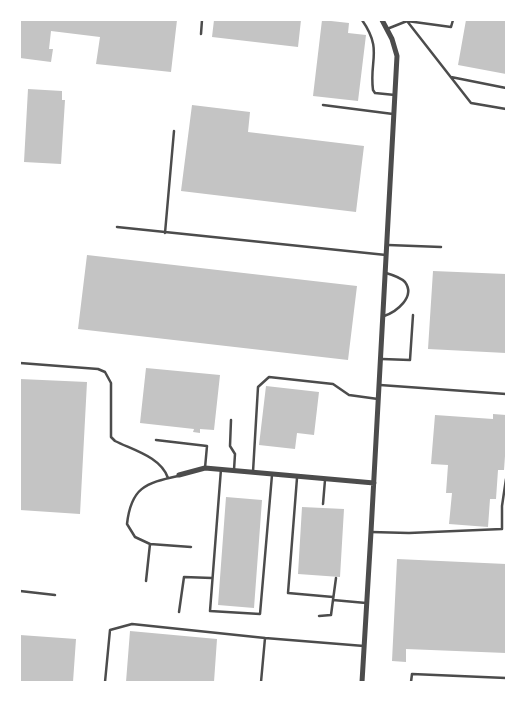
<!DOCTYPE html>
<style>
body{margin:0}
#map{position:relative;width:526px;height:702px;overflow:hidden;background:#fff;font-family:Quicksand,sans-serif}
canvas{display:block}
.frame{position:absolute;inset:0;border:21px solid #fff;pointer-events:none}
</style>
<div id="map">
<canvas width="526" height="702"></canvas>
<div class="frame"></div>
</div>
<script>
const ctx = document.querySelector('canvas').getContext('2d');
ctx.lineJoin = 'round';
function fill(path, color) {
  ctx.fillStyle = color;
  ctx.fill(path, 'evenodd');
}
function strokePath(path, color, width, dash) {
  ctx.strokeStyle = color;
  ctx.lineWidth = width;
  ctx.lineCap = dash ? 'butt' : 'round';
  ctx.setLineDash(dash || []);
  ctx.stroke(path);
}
const building = new Path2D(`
 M 20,20 L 177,20 L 171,72 L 96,64 L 100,37 L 51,31 L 49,49 L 53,49 L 51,62 L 20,58 Z
 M 214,20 L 301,20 L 298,47 L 212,37 Z
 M 322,20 L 349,23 L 348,33 L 366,35 L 358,101 L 313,96 Z
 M 466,20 L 506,20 L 506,74 L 458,65 Z
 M 28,89 L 62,91 L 62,100 L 65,100 L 61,164 L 24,162 Z
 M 192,105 L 250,112 L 248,132 L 364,146 L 356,212 L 181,191 Z
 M 87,255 L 357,286 L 348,360 L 78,329 Z
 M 433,271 L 506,274 L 506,353 L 428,349 Z
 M 146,368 L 220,375 L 214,430 L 200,429 L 200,433 L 193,432 L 194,429 L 140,423 Z
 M 20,379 L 87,382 L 80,514 L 20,510 Z
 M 266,386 L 319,392 L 314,435 L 297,433 L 295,449 L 259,445 Z
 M 493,414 L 506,415 L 506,442 L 504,470 L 498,470 L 496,499 L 490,499 L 488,527 L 449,524 L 452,493 L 446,493 L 448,465 L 431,464 L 435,415 L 493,419 Z
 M 226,497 L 262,500 L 254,608 L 218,605 Z
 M 302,507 L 344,509 L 340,577 L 298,574 Z
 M 397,559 L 506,564 L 506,653 L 406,649 L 406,662 L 392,661 Z
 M 130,631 L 217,639 L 214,682 L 126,682 Z
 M 20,635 L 76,639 L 73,682 L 20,682 Z`);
const service = new Path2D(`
 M 362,20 C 383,50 369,60 373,90 L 375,93 L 395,95
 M 407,21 L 471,103 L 506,109
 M 387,29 L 407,21 L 451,27 L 453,20
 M 201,34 L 202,20
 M 451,77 L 506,88
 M 323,105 L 393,114
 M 117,227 L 386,255
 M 165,233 L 174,131
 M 388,245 L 441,247
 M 384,316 C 396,312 416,297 405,282 C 400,277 393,275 386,273
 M 382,359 L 410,360 L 413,315
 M 20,363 L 98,369 L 105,372 L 111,383 L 111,437 L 115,441 C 133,450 161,457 168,478
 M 380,385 L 506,394
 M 231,420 L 230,446 L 235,454 L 234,470
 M 156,440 L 207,446 L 205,468
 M 221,469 L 210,611 L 260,614 L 272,475
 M 253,472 L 258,387 L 269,377 L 333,384 L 349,395 L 378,399
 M 297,478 L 288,593 L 333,597
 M 323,504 L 325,480
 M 371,532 L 409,533 L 502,529 L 502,506 L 506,479
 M 150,544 L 191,547
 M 336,578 L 333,600 L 366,603
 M 146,581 L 150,544 L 135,537 L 127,524 C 131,488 145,483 178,476
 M 20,591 L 55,595
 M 179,612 L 184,577 L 212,578
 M 319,616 L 331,615 L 333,600
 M 265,638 L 364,646
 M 105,682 L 110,630 L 132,624 L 265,638 L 261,682
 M 411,682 L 412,674 L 506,678`);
const minor = new Path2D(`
 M 179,475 L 205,468 L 374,483
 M 362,682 L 371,532 L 397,56 L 392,39 L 382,20`);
fill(building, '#c4c4c4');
strokePath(service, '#4c4c4c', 2.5);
strokePath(minor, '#4c4c4c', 5);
</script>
